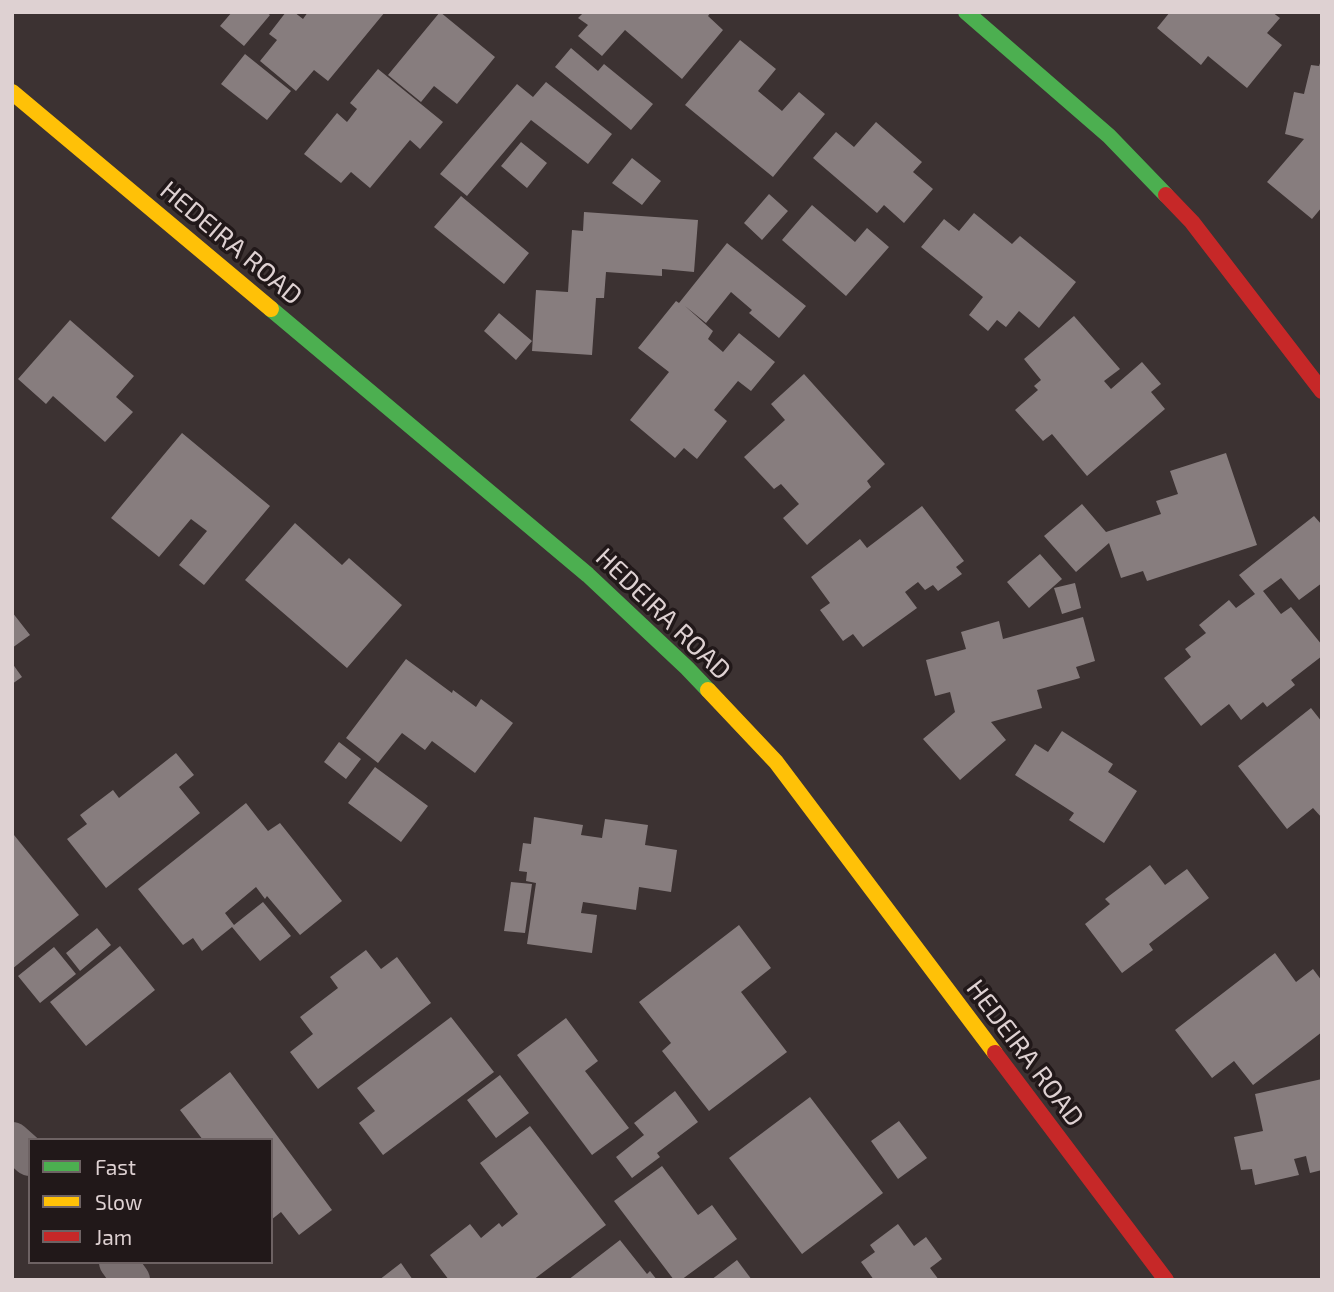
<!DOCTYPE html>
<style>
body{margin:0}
#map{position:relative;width:1334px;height:1292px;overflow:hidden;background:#3c3232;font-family:"Exo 2",sans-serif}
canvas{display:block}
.frame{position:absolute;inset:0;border:14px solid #ded1d2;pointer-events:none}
.legend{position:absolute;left:28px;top:1138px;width:245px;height:126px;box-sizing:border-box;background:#211819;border:2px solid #6d6263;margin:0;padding:9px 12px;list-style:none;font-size:21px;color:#ded1d2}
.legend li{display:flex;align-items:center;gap:14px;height:35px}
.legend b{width:35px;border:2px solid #6d6263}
</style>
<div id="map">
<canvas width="1334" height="1292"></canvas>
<div class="frame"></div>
<ul class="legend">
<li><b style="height:9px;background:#4caf50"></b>Fast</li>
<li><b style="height:9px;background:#ffc107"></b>Slow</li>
<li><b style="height:9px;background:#c62828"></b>Jam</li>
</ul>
</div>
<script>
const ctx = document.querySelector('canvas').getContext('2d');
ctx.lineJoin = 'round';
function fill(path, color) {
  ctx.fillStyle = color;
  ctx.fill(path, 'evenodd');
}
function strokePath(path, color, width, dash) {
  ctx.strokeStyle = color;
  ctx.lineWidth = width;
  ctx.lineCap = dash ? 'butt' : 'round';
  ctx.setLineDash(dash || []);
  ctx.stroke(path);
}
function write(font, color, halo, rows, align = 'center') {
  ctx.font = font + ' "Exo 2",sans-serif';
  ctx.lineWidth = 7;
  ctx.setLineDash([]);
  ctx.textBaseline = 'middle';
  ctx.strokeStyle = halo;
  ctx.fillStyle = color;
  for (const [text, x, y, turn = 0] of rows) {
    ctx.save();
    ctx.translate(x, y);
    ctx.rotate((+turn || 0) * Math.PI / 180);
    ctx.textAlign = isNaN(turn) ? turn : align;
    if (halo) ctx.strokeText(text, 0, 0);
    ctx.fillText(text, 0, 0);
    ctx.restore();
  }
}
const building = new Path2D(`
 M 232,12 L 266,12 L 270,15 L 244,46 L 220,26 Z
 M 286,12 L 294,12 L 303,19 L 308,12 L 385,12 L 328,81 L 314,70 L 296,91 L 260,61 L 277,40 L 269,34 Z
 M 440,12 L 495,57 L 457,104 L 434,86 L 421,102 L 388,75 Z
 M 584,12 L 711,12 L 708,16 L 723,30 L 682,79 L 625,30 L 602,56 L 578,36 L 588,25 L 578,18 Z
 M 1170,12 L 1272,12 L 1280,18 L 1267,33 L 1282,45 L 1247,88 L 1208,56 L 1201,65 L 1157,28 Z
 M 740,40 L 776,69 L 758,91 L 782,111 L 799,92 L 825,114 L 773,177 L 685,105 Z
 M 571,48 L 598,71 L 604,64 L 653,104 L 631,130 L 555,67 Z
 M 245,54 L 291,91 L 267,120 L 221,84 Z
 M 1321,60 L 1322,207 L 1312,219 L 1267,182 L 1304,139 L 1285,134 L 1294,92 L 1304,94 L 1311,65 L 1319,66 Z
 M 378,69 L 443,122 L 420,149 L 410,140 L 370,188 L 351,172 L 341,183 L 304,154 L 337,113 L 347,122 L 357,109 L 350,103 Z
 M 546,82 L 612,134 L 588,164 L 531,120 L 467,196 L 440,174 L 517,84 L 533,97 Z
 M 876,122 L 922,162 L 913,172 L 933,189 L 904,223 L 884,205 L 877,213 L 813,158 L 836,132 L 854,147 Z
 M 521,142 L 547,163 L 527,188 L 501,166 Z
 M 632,158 L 661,181 L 642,205 L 612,183 Z
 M 769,194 L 788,211 L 762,240 L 744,223 Z
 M 461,196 L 529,253 L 504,284 L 434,227 Z
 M 812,205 L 855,242 L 867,228 L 889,247 L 846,296 L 782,240 Z
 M 584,212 L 698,220 L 694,272 L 662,269 L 662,276 L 606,272 L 604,298 L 596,298 L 592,355 L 532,351 L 536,290 L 568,292 L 572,230 L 583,231 Z
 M 974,213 L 1012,244 L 1020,236 L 1076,282 L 1039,328 L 1019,311 L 1006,327 L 997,320 L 988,331 L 969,315 L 983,297 L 921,247 L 944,219 L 959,231 Z
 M 727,243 L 806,306 L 779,338 L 749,313 L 752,310 L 731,292 L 706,323 L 685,306 L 713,331 L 708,339 L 723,352 L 739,333 L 775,362 L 751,391 L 738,381 L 714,410 L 727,421 L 697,459 L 684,448 L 675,458 L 630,420 L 669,372 L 638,348 L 676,301 L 679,303 Z
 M 499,313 L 532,341 L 516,360 L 484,331 Z
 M 1074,316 L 1120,369 L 1104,381 L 1111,389 L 1142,362 L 1161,384 L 1151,392 L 1165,409 L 1087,476 L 1052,434 L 1043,441 L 1015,410 L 1038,390 L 1034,386 L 1041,380 L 1024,359 Z
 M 70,320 L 134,376 L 116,397 L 133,412 L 105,442 L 53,396 L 46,404 L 18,379 Z
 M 804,374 L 885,464 L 867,481 L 871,487 L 807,545 L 783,518 L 799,504 L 781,484 L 774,489 L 744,457 L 785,420 L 771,404 Z
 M 182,433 L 270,506 L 204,585 L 179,565 L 207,531 L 191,519 L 159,557 L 111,518 Z
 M 1226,453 L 1257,545 L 1147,581 L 1143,571 L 1121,578 L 1109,543 L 1076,572 L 1044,536 L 1082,504 L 1106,532 L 1161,514 L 1156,501 L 1178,494 L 1170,471 Z
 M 922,506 L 964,561 L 956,567 L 962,574 L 938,591 L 933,585 L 925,590 L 918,582 L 905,592 L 917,608 L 863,647 L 853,634 L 843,641 L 820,610 L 830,603 L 811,577 L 860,539 L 867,548 Z
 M 1314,516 L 1322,525 L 1322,583 L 1299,600 L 1281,578 L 1263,591 L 1281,614 L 1291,607 L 1322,645 L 1322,656 L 1291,680 L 1295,685 L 1267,707 L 1263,702 L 1241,720 L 1229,704 L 1201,726 L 1164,678 L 1191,657 L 1185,649 L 1206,633 L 1199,625 L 1229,600 L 1236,608 L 1255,594 L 1239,575 Z
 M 295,523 L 342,565 L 349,558 L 402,605 L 347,668 L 245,580 Z
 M 1040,554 L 1062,579 L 1029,608 L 1007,582 Z
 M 1075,583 L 1081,608 L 1062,614 L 1054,588 Z
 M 12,612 L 30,635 L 12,648 Z
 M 1083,617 L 1095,661 L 1076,667 L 1080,678 L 1037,690 L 1042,708 L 991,722 L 1006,740 L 960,780 L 923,739 L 955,712 L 950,692 L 935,696 L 926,660 L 966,649 L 961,632 L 999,621 L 1003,639 Z
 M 406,659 L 452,693 L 453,690 L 476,707 L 481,699 L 513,723 L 475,773 L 432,741 L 425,750 L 402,733 L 378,763 L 346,738 Z
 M 12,663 L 22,677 L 12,684 Z
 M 1311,708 L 1322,722 L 1322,818 L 1313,808 L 1287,829 L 1238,766 Z
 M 1062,731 L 1113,764 L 1108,772 L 1137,791 L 1104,843 L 1069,820 L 1074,813 L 1015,775 L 1035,744 L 1048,752 Z
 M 339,742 L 361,759 L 346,779 L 324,762 Z
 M 176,753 L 194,775 L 179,787 L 200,813 L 106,888 L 67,839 L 87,824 L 80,815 L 113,790 L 119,798 Z
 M 375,767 L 428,806 L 401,842 L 348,803 Z
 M 246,803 L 268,831 L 280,823 L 342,901 L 300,935 L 267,896 L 265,899 L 256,887 L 225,913 L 234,925 L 263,902 L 291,936 L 260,961 L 232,927 L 202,951 L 193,938 L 183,945 L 138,889 Z
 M 534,817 L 583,825 L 581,835 L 602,838 L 605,819 L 648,825 L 645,845 L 677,850 L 671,892 L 639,887 L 636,910 L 583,902 L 581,913 L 597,915 L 592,953 L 527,944 L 536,883 L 526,881 L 527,872 L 519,871 L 523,843 L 531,844 Z
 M 14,835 L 79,915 L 12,969 L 12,836 Z
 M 1150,865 L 1165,885 L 1187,869 L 1209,898 L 1149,944 L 1153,950 L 1122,973 L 1085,924 L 1110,904 L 1105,899 Z
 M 511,882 L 532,884 L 525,933 L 504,931 Z
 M 739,925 L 771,968 L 741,992 L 787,1052 L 709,1111 L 662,1051 L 671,1043 L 639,1002 Z
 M 97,928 L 111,945 L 80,971 L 66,953 Z
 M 120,946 L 155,990 L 86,1046 L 50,1002 Z
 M 54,947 L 76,974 L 40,1003 L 18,976 Z
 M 366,950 L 381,969 L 397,957 L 431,1003 L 318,1089 L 290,1052 L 313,1034 L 300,1017 L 338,988 L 330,977 Z
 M 1275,953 L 1296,982 L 1313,969 L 1322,981 L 1322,1032 L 1253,1085 L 1234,1061 L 1212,1078 L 1175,1030 Z
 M 451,1017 L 494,1072 L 383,1155 L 359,1123 L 375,1111 L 357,1088 Z
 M 566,1018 L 598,1061 L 585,1071 L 629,1128 L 592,1155 L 517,1055 Z
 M 230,1072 L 332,1210 L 299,1235 L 281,1212 L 271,1220 L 271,1140 L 203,1140 L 180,1110 Z
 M 500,1075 L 529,1113 L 496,1138 L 467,1100 Z
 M 1322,1079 L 1322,1170 L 1310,1173 L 1306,1156 L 1294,1159 L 1299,1175 L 1255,1185 L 1252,1169 L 1241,1170 L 1234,1137 L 1263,1131 L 1255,1094 Z
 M 675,1091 L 698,1122 L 657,1153 L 660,1157 L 632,1178 L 616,1157 L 644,1135 L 634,1123 Z
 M 810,1097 L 883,1193 L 802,1254 L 729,1158 Z
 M 899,1121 L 927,1158 L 898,1179 L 871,1141 Z
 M 530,1126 L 606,1225 L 533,1280 L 449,1280 L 430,1255 L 470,1224 L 481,1238 L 499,1223 L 502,1227 L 518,1214 L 480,1163 Z
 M 662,1166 L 698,1215 L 712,1205 L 737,1239 L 681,1280 L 674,1280 L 614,1201 Z
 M 898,1224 L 914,1246 L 926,1237 L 942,1259 L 930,1268 L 939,1280 L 874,1280 L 861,1262 L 875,1252 L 870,1245 Z
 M 620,1240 L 647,1274 L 650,1271 L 657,1280 L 568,1280 Z
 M 737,1260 L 752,1280 L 711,1280 Z
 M 401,1263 L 413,1280 L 379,1280 Z`);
const street = new Path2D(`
 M 12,1141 L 30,1157
 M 118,1262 L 131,1280`);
const fast = new Path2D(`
 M 966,12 L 1109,136 L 1166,195
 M 271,309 L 588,575 L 687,668 L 708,690`);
const slow = new Path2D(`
 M 12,92 L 271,309
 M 708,690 L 776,762 L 995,1053`);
const jam = new Path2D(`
 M 1166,195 L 1192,222 L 1322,391
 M 995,1053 L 1166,1280`);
const streetNames = [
 ["HEDEIRA ROAD",231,243,40],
 ["HEDEIRA ROAD",663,614,44],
 ["HEDEIRA ROAD",1025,1053,53]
];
fill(building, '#877d7e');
strokePath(street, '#7a7071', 38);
strokePath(fast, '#4caf50', 16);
strokePath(slow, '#ffc107', 16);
strokePath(jam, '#c62828', 16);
write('26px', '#ded1d2', '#211819', streetNames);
</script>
